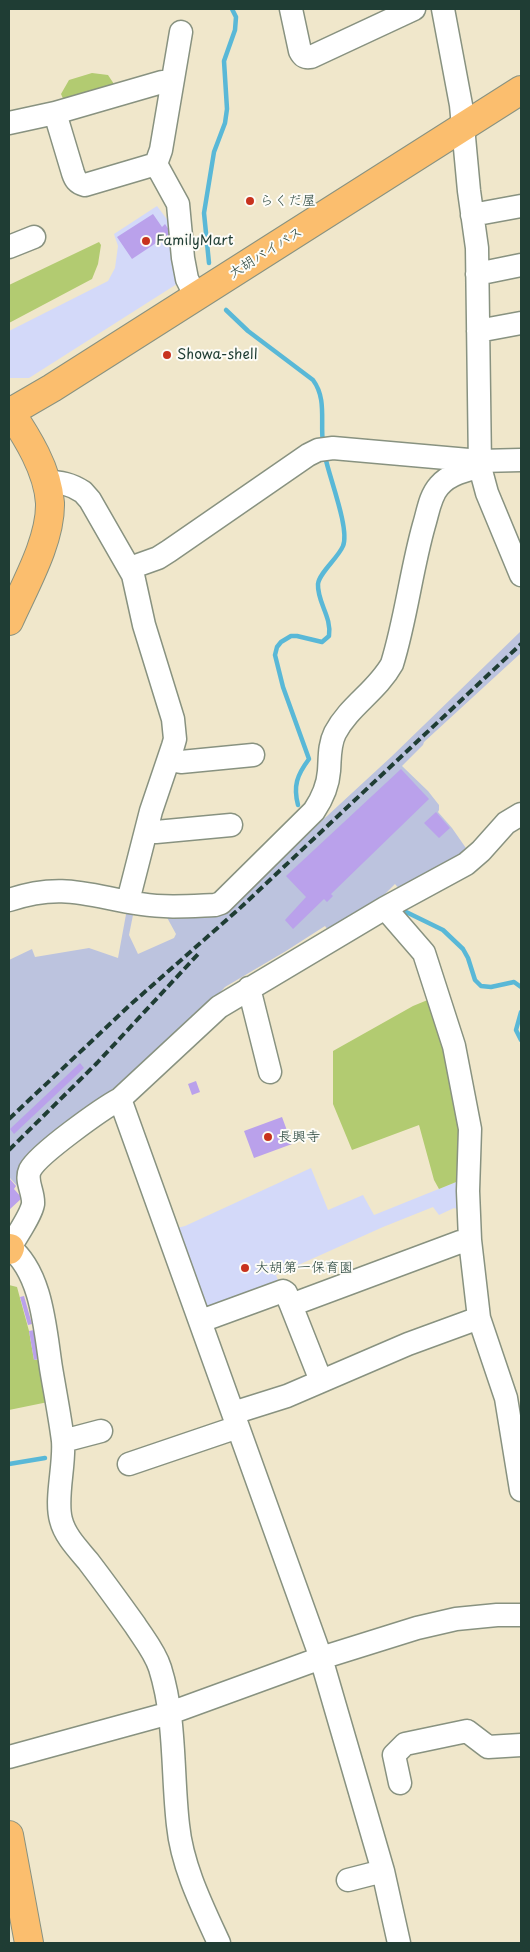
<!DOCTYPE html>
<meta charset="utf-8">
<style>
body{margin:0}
#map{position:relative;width:530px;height:1952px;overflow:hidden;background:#f0e7cb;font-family:"Playpen Sans",sans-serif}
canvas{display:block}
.frame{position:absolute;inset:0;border:10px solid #1f3d34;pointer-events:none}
</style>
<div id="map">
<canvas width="530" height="1952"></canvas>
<div class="frame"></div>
</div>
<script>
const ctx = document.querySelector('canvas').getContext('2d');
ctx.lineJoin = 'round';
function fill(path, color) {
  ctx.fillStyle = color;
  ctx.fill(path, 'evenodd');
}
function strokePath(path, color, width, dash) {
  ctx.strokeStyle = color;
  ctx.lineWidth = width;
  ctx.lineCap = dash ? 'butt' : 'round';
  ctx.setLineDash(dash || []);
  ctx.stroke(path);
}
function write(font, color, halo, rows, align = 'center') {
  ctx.font = font + ' "Playpen Sans","Klee One",sans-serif';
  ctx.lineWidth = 4;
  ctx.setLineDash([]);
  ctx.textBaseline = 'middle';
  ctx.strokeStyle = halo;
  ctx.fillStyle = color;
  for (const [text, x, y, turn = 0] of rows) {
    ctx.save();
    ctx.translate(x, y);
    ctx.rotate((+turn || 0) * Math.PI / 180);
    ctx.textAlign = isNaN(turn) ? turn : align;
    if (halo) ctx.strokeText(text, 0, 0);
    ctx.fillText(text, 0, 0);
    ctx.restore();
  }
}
const built = new Path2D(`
 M 157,206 L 169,222 L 180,282 L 29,378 L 9,378 L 9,331 L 108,281 L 115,268 L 118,246 L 114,234 Z
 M 311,1168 L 328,1210 L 363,1195 L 374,1215 L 461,1180 L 457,1209 L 454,1208 L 439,1215 L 433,1207 L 383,1227 L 276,1275 L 281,1288 L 205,1314 L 173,1229 L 185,1226 Z`);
const industrial = new Path2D(`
 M 521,631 L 521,653 L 424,742 L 423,745 L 402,766 L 428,791 L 439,805 L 439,810 L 438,812 L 452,828 L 468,851 L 401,891 L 395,884 L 379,900 L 331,934 L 325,926 L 286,951 L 225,987 L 188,1027 L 20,1189 L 9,1177 L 9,960 L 32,949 L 35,957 L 89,948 L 118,958 L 127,909 L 134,910 L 129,935 L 138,954 L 174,938 L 176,934 L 164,912 L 223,912 L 391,757 Z`);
const green = new Path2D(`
 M 92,73 L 108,75 L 116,87 L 65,103 L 61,94 L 69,80 Z
 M 99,242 L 101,245 L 98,264 L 92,279 L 9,323 L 9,285 Z
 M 430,999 L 446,1049 L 463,1129 L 461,1180 L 439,1189 L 434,1180 L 419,1125 L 352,1150 L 333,1104 L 333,1051 L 413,1006 Z
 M 9,1285 L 17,1287 L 29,1331 L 34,1360 L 41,1359 L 48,1402 L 9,1410 Z`);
const stream = new Path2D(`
 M 209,263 L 204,213 L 214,152 L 225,123 L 227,109 L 224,61 L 235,30 L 236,17 L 232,9
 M 226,310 L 248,331 L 313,380 C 327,399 320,421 323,444
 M 298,805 C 293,786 297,775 309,759 L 283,687 L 275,655 L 277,647 L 281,642 L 291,636 L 297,636 L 322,642 L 329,636 C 332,617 317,602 318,584 C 319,573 338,558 343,546 C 350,529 329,477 325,456
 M 402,910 L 443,930 L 463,949 L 468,958 L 475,980 L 481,986 L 491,987 L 514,982 L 521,987
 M 521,1012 L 516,1030 L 521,1040
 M 9,1464 L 45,1458`);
const building = new Path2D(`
 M 153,214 L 162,227 L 165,224 L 171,233 L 132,259 L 117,237 Z
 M 401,769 L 429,799 L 331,894 L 333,896 L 327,902 L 324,899 L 293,929 L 285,920 L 306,897 L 286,876 Z
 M 436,812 L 450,828 L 439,838 L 424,823 Z
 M 80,1063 L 84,1068 L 14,1134 L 10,1129 Z
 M 196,1081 L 200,1092 L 192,1095 L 188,1084 Z
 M 282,1117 L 292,1144 L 254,1158 L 244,1131 Z
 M 9,1178 L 16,1186 L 14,1189 L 22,1198 L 9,1210 Z
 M 24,1296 L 32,1324 L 28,1325 L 20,1297 Z
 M 34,1330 L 39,1359 L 34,1360 L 29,1331 Z`);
const minor = new Path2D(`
 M 291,9 L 300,51 C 303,57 305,58 311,57 L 414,9
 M 443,9 L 461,105 L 469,191 L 477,248 L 480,467 L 487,493 L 521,575
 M 181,32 L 161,150 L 156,164 L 178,204 L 183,258 L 187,279 L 196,297
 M 9,123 L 55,113
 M 156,164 L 85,185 C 77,183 75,179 73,173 L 55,113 L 162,82 L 172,83
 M 472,215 L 521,206
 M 9,247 L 34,237
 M 477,274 L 521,265
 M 478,331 L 521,323
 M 46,482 C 61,482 71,484 83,492 L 90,500 L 133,575 L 144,625 L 173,719 L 175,739 L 173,746 L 151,811 L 128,901
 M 130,568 L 158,558 L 169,551 L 308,455 L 318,450 L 333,448 L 480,461 L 521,460
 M 169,760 L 181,762 L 253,755
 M 146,831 L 156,832 L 231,825
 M 9,900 C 63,882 89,896 141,904 C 166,908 190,906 215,905 L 221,903 L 314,811 C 322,799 328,786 329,771 C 330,758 329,745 335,733 C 349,706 377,691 392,664 C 406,619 411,571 424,525 C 428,512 430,496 439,486 C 449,474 466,470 480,467
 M 385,908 L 424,953 L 454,1046 L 470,1129 L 468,1191 L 470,1240 L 479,1318 L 506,1398 L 521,1490
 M 249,988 L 270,1072
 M 120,1099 L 321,1658 L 383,1871 L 399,1943
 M 9,1247 C 42,1272 45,1329 51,1368 C 55,1392 60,1417 63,1441 C 65,1465 55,1499 61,1520 C 65,1536 78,1549 88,1561 C 104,1582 120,1604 135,1625 C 144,1639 155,1652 160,1668 C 176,1719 172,1773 178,1825 C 182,1866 202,1906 219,1943
 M 10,1248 C 16,1236 31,1216 33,1204 C 34,1192 25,1181 30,1170 C 38,1154 103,1108 120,1099 L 219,1007 L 385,908 L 466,864 L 481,851 L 506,823 L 521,814
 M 291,1305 L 460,1242 L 470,1240
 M 201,1321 L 283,1291 L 286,1293 L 291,1305 L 321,1381
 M 233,1413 L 287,1396 L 408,1344 L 479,1318
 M 63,1441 L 101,1431
 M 129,1464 L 238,1427
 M 9,1757 L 170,1713 L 321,1658 L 417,1628 L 456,1619 L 497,1615 L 521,1615
 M 400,1783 L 394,1755 L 405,1744 L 467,1731 L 488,1747 L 521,1745
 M 348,1880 L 383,1871`);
const major = new Path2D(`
 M 9,410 C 27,437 48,470 50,503 C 51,541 24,587 9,621
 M 9,413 L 52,388 L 521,90
 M 9,1250 L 10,1248
 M 9,1835 L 29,1943`);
const rail = new Path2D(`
 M 9,1119 L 130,1005 L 239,909 L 521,644
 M 9,1150 L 97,1063 L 200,952`);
const markers = [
 [250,201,5,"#c8321e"],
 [146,241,5,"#c8321e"],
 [167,355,5,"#c8321e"],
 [268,1137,5,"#c8321e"],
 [245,1268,5,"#c8321e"]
];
const poiNames = [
 ["らくだ屋",260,201],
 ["FamilyMart",156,241],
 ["Showa-shell",177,355],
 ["長興寺",278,1137],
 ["大胡第一保育園",255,1268]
];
const streetNames = [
 ["大胡バイパス",266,253,-32]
];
fill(built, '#d3d9f9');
fill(industrial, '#bcc3de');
fill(green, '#b2cb71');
strokePath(stream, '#59b8d7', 4.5);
fill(building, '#baa1eb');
strokePath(minor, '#889280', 25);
strokePath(major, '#889280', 30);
strokePath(minor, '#fff', 22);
strokePath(major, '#fbbe6e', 28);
strokePath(rail, '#1f3d34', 4, [8, 4]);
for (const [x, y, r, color] of markers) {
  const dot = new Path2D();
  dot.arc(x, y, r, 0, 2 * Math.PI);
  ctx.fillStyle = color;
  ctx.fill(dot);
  strokePath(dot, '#fdfcf7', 2);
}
write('14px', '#1f3d34', '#fdfcf7', poiNames, 'left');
write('14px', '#1f3d34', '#fdfcf7', streetNames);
</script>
